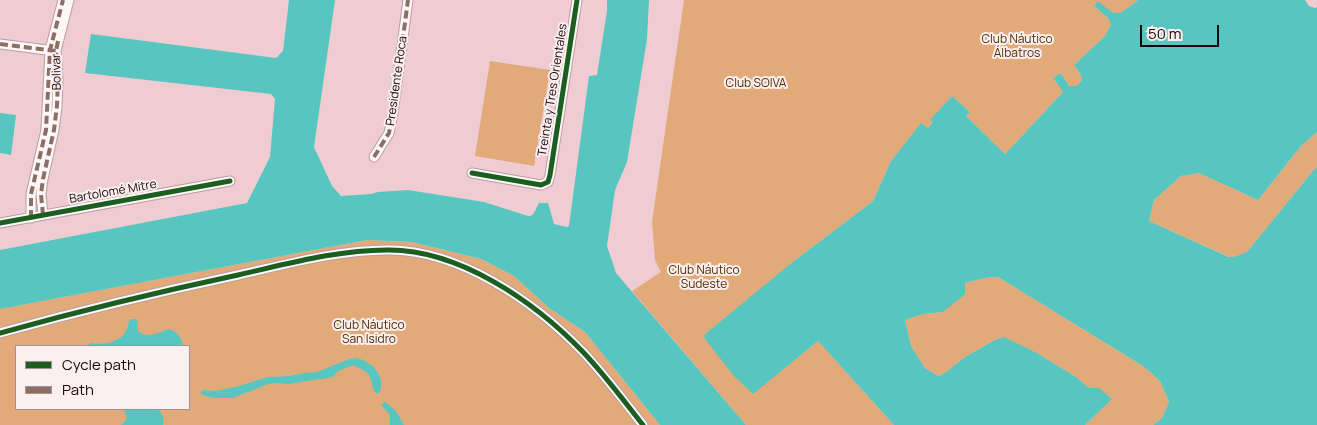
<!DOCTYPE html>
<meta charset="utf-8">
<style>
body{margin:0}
#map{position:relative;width:1317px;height:425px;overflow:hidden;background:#efccd2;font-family:Manrope,sans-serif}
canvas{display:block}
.legend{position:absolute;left:15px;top:345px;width:175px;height:65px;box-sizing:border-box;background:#fceff0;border:1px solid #a19294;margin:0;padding:6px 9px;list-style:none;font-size:15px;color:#19060a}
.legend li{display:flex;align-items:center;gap:10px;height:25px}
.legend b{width:25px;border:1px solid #a19294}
.scale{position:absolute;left:1140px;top:25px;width:79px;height:22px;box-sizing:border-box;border:2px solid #19060a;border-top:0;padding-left:6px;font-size:15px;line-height:18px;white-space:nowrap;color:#19060a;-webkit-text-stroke:4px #fceff0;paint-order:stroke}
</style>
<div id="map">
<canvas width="1317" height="425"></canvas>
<ul class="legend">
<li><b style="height:6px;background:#1b5e20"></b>Cycle path</li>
<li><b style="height:6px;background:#8d6e63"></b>Path</li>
</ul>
<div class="scale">50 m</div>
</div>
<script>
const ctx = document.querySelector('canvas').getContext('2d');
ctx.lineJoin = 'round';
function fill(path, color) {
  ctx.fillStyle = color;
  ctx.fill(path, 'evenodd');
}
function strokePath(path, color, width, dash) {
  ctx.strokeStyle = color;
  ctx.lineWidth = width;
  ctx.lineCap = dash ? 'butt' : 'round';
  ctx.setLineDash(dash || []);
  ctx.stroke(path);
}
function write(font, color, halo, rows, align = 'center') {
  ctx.font = font + ' Manrope,sans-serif';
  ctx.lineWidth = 4;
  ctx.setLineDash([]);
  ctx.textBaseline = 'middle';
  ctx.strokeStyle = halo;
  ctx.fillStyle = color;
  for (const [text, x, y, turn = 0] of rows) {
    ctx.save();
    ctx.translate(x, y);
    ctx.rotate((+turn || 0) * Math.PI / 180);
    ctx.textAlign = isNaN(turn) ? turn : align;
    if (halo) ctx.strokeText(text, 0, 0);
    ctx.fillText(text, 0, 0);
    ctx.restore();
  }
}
const green = new Path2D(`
 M 684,0 L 1138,0 C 1118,16 1119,19 1098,2 L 1094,6 L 1108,18 L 1111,25 L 1105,36 L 1074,65 L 1080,73 L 1082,80 L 1077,86 L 1069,86 L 1061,73 L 1053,78 L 1063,92 L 1005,154 L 966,116 L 970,112 L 952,96 L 931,120 L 933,122 L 927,129 L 921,124 L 891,161 L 873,201 L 794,261 L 753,393 L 818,341 L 894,425 L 746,425 L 632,291 L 661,272 L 655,260 L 652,222 Z
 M 490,61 L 550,70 L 534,166 L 475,156 Z
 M 1317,132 L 1317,167 L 1312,172 L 1247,252 L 1233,257 L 1230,257 L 1149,221 L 1154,200 L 1181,176 L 1199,173 L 1258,200 L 1301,146 Z
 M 367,240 L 412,242 L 481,259 L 514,276 L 549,308 L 585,332 L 660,425 L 0,425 L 0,309 ZM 16,346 L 189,346 L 189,409 L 16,409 Z
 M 998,277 L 1143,366 L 1160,381 L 1169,402 L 1162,418 L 1153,425 L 1085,425 L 1111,400 L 1089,388 L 1076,377 L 1037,353 L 1012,342 L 995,340 L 965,357 L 945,373 L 938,376 L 925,368 L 911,346 L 905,320 L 923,314 L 943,312 L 965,283 L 985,278 Z`);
const water = new Path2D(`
 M 289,0 L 335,0 L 314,147 L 332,186 L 341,196 L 371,194 L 378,192 L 408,190 L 484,202 L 528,216 C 534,217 536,208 539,203 L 548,203 L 554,224 L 567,227 L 569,226 L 589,76 L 597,75 L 607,11 L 607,0 L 649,0 L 647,39 L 627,162 L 615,190 L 607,246 L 616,273 L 746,425 L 660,425 L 585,332 L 549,308 L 514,276 L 481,259 L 412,242 L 367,240 L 0,309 L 0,250 L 247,203 L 270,157 L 275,99 L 271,94 L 85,73 L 91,34 L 276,58 L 283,51 Z
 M 1138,0 L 1305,0 L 1309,6 L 1315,8 L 1317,7 L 1317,132 L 1301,146 L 1258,200 L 1199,173 L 1181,176 L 1154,200 L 1149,221 L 1229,257 L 1233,257 L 1247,252 L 1312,172 L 1317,167 L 1317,425 L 1153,425 L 1162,418 L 1169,402 L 1160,381 L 1143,366 L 998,277 L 985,278 L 965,283 L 965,294 L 943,312 L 923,314 L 905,320 L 911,346 L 925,368 L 938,376 L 945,373 L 965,357 L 995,340 L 1004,337 L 1037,353 L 1076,377 L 1089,388 L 1099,388 L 1112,399 L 1085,425 L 894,425 L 818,341 L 753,394 L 734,376 L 705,339 L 704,335 L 794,261 L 873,201 L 891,161 L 921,123 L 928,128 L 933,122 L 930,120 L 952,96 L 970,112 L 966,116 L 1005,154 L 1063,92 L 1053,78 L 1061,73 L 1069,86 L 1077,86 L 1082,80 L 1080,73 L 1074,65 L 1105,36 L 1111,25 L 1108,18 L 1094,6 L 1098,1 C 1119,19 1117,16 1138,0 Z
 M 0,113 L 16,115 L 11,155 L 0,153 Z
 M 130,319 L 137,319 L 138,331 C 147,339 158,333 169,329 C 177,331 182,338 183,346 L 87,346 L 91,343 C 104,345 119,343 126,331 C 128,327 128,323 130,319 Z
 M 355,358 C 366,359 379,369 381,380 C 382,384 381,388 380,392 L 377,394 C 371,389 373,380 368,374 C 365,370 357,367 353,365 L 338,371 L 333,377 L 327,378 L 288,384 L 276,383 L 268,384 L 233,398 L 215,398 L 208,397 L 201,394 L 201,391 L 203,390 L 212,391 L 221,390 L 239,386 L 268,377 L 289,376 L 305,373 L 317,372 L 344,361 Z
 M 385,402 L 396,411 L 404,425 L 390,425 L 390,415 L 381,405 Z
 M 124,409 L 158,409 C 162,414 165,418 163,425 L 121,425 L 127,419 Z`);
const minor = new Path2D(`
 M 0,44 L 55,51
 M 374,157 L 389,133 L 393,113 L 408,0
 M 472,173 L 541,185 L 548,182 L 550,175 L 577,0
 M 43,215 L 41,194 L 43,179 L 54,130 L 57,106 L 58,79 L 56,51 L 69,0
 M 31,218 L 31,194 L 46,130 L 50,50 L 63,0
 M 0,223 L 230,181
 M 0,333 C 79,311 158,292 238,275 C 287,264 337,250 387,250 C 459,249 535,302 583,352 C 604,374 624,401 643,425`);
const quiet = new Path2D(`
 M 0,44 L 56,51
 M 374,157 L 389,133 L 393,113 L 408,0
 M 43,215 L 41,194 L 43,179 L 54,130 L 57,106 L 58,79 L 56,51 L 58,41
 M 31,218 L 31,194 L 46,130 L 50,50 L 63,0`);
const cycleway = new Path2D(`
 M 472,173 L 541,185 L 548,182 L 550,175 L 577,0
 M 0,223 L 230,181
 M 0,333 C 79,311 158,292 238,275 C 287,264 337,250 387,250 C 459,249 535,302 583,352 C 604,374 624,401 643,425`);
const parkNames = [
 ["Club Náutico",1017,40],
 ["Álbatros",1017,54],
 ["Club SOIVA",756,84],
 ["Club Náutico",704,271],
 ["Sudeste",704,285],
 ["Club Náutico",369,326],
 ["San Isidro",369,340]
];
const streetNames = [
 ["Bolivar",57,72,-91],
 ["Presidente Roca",397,81,-82],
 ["Treinta y Tres Orientales",553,90,-81],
 ["Bartolomé Mitre",113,192,-10]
];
fill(green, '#e2aa79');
fill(water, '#57c6c0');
strokePath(minor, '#b99ea3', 11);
strokePath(minor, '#fdf7f8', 9);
strokePath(quiet, '#8d6e63', 4, [8, 4]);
strokePath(cycleway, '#1b5e20', 5);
write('12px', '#4f2e00', '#fceff0', parkNames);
write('12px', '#19060a', '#fceff0', streetNames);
</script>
